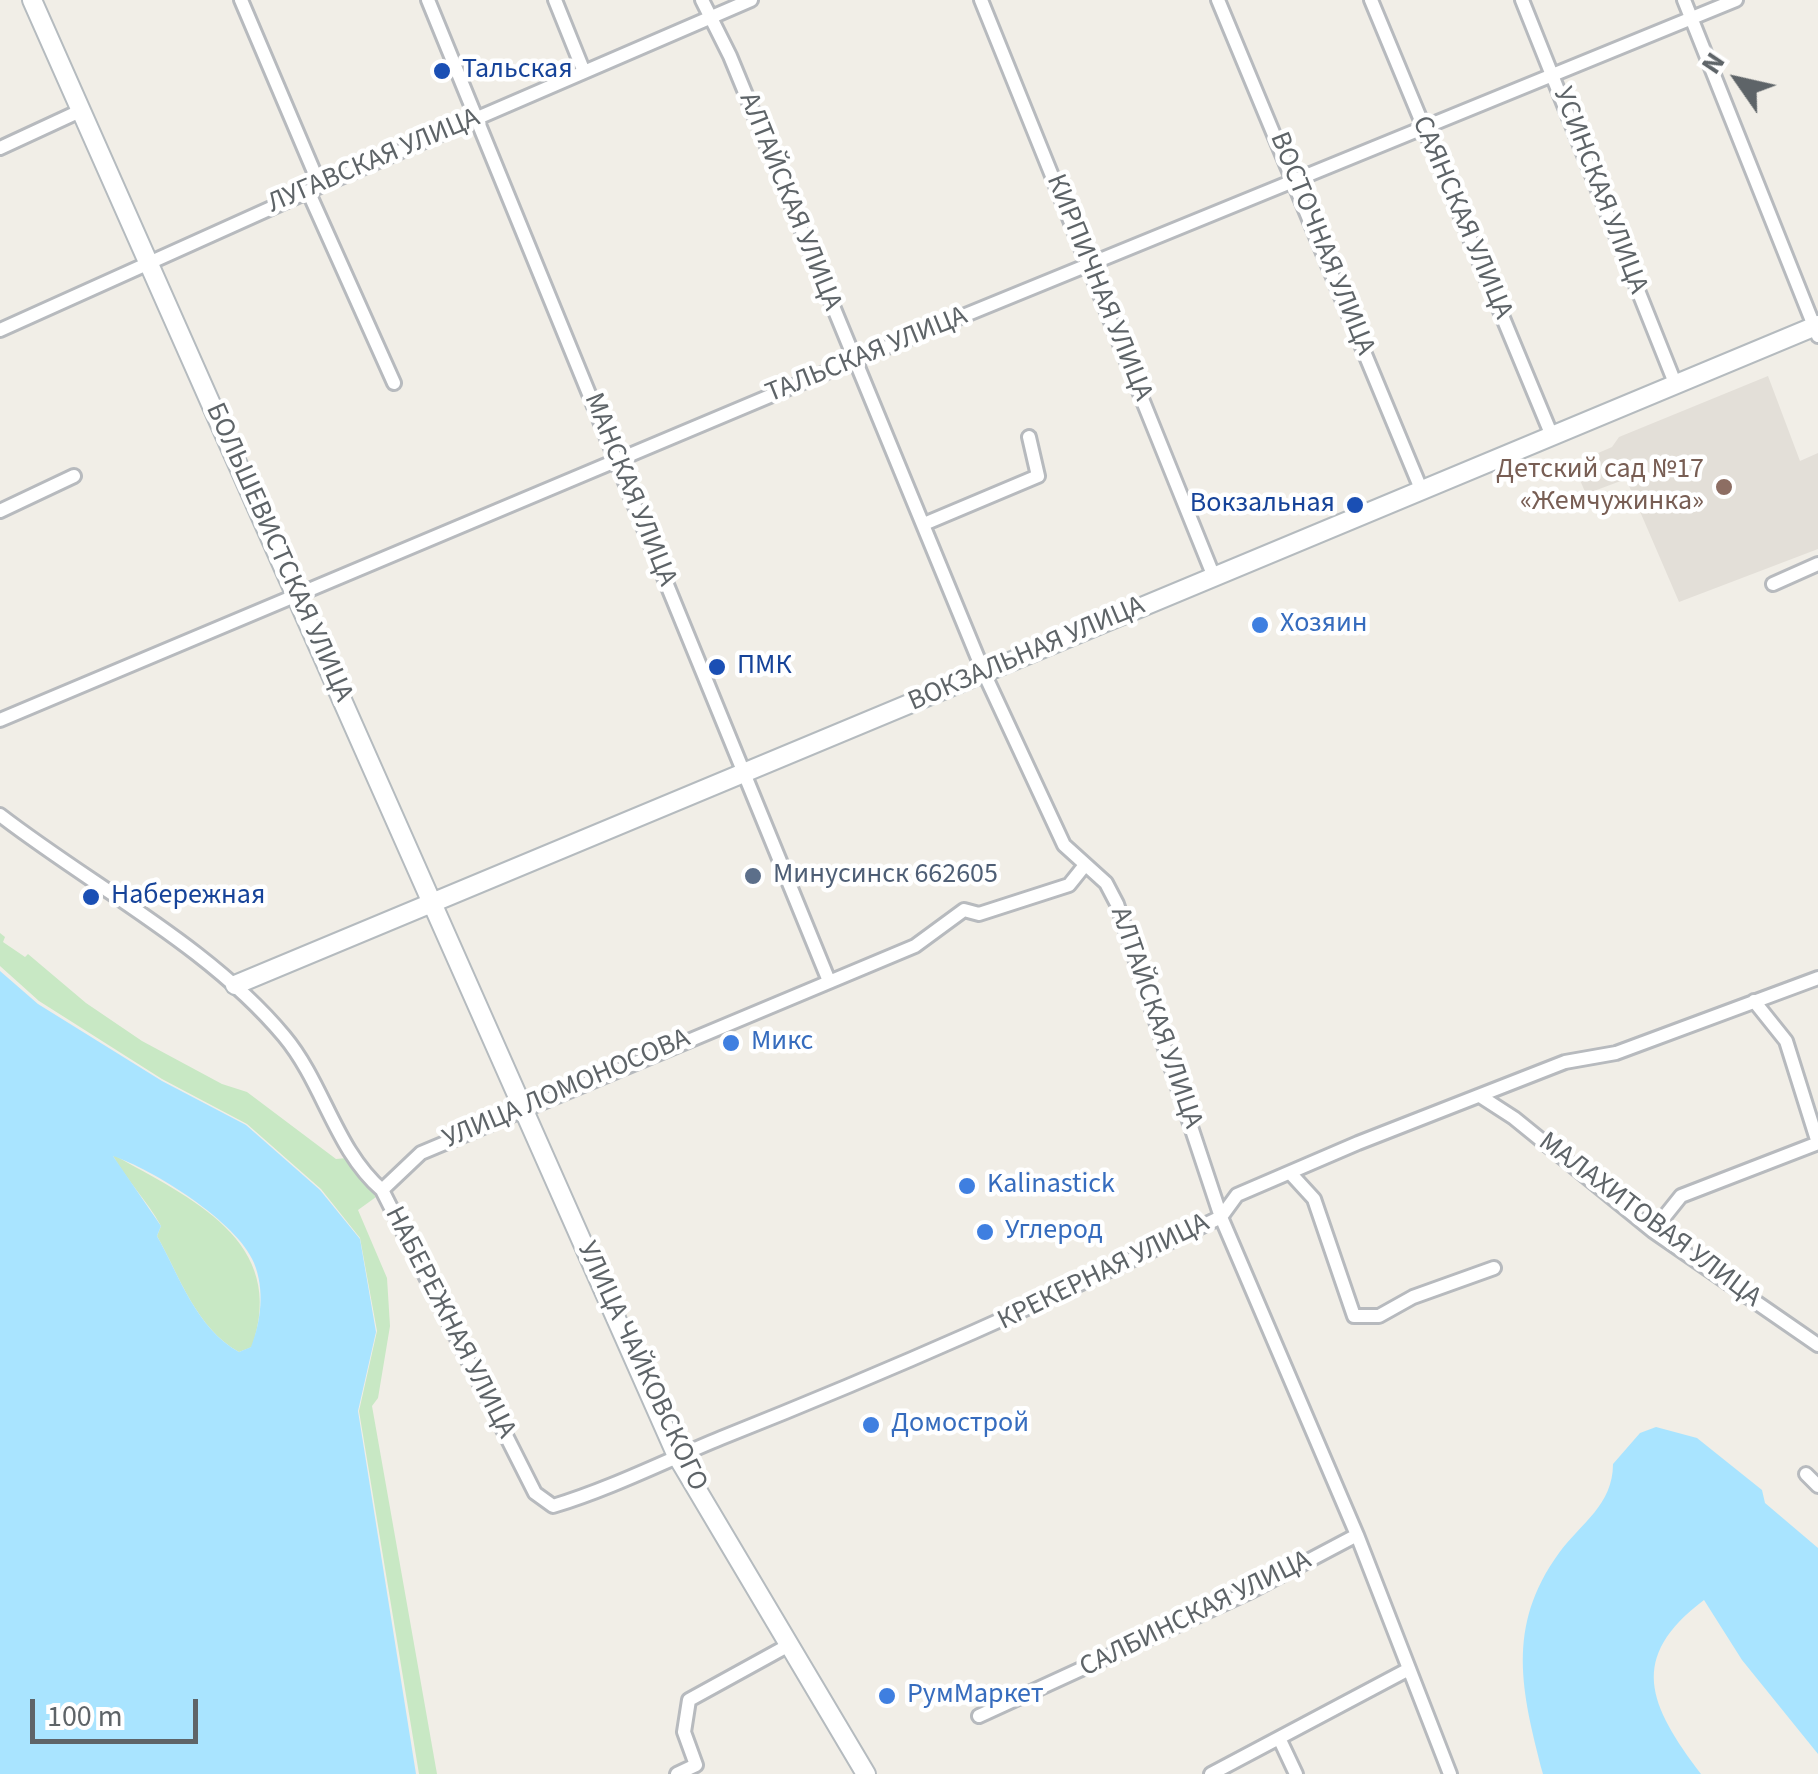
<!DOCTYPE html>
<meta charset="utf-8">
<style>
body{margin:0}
#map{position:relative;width:1818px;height:1774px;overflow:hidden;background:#f1eee7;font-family:"Source Sans 3",sans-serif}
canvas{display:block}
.north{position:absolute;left:1688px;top:30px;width:100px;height:100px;-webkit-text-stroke:8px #fff;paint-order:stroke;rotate:304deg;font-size:28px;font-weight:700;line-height:40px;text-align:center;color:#5e6468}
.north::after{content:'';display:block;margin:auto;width:35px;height:45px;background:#5e6468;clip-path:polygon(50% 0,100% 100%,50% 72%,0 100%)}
.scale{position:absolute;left:30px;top:1699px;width:168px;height:45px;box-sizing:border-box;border:5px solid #5e6468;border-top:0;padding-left:12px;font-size:30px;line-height:35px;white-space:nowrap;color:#5e6468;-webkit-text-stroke:8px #fff;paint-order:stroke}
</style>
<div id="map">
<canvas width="1818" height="1774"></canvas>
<div class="north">N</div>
<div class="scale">100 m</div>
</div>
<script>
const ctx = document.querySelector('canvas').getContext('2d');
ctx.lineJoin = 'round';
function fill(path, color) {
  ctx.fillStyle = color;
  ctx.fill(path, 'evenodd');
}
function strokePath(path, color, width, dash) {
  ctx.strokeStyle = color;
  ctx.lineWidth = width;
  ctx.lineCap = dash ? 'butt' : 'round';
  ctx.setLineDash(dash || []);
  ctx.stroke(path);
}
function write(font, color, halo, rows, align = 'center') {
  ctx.font = font + ' "Source Sans 3",sans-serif';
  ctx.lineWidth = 9;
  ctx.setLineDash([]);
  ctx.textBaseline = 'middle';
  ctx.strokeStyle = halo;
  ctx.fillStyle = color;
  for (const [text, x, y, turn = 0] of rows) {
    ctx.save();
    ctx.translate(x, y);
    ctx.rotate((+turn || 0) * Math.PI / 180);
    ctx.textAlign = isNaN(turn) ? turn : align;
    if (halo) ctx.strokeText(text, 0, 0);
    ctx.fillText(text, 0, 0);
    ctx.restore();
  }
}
const education = new Path2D(`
 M 1768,376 L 1800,461 L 1818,453 L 1818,549 L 1679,602 L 1626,479 L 1586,494 L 1573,464 L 1612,447 L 1619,437 Z`);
const green = new Path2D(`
 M 0,933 L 5,937 L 3,942 L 25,957 L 28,954 L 86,1003 L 142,1041 L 222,1084 L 247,1092 L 336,1159 L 347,1158 L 376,1197 L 358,1210 L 387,1278 L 390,1326 L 378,1398 L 372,1406 L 437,1774 L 419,1774 L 359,1411 L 377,1331 L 360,1238 L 321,1189 L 247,1124 L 162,1079 L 39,1001 L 0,966 Z
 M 112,1154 C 190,1198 289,1240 252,1347 L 239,1352 C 196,1328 180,1277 157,1236 L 161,1226 C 147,1200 126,1180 112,1154 Z`);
const water = new Path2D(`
 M 0,971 L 38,1004 L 162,1081 L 246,1125 L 320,1190 L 360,1239 L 376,1332 L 358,1411 L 416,1774 L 0,1774 ZM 113,1156 C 152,1169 238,1222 254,1263 C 265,1290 261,1321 251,1347 L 239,1352 C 196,1328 180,1277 157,1236 L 161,1226 Z
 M 1656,1427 L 1697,1438 L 1762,1490 L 1765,1503 L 1818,1548 L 1818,1754 L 1742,1660 L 1704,1600 C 1627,1658 1649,1705 1701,1774 L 1543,1774 C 1522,1693 1505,1627 1559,1553 C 1581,1523 1613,1505 1613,1464 L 1640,1433 Z`);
const street = new Path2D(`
 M 241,0 L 320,186
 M 428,0 L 829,981
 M 555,0 L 584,72
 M 702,0 L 730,56 L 984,673 L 1064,845 L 1106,883 L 1117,904 L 1221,1217 L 1357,1535 L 1450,1774
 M 981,0 L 1214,577
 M 1218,0 L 1421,489
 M 1371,0 L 1552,436
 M 1522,0 L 1675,383
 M 1684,0 L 1818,336
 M 0,148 L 80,111
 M 308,191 L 394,383
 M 0,330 L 320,186 L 751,0
 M 0,511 L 74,476
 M 924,524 L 1038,476 L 1029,437
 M 1773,584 L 1818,564
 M 0,720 L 853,361 L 1736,0
 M 0,815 C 92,886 210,947 284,1036 C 324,1084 335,1149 382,1190 L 535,1493 L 553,1506 C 612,1488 665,1461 721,1438 C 892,1370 1057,1297 1221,1217 L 1237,1195 L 1358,1143 L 1565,1062 L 1616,1053 L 1818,978
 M 1754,1001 L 1786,1041 L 1818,1143
 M 1480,1096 L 1514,1118 L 1653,1231 L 1818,1345
 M 1292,1175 L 1314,1199 L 1354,1316 L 1379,1316 L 1413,1297 L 1494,1268
 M 382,1190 L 421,1153 L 915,946 L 964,910 L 979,914 L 1069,885 L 1085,865
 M 1653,1231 L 1681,1196 L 1818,1143
 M 1806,1474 L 1818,1486
 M 979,1716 L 1251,1591 L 1357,1535
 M 1280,1740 L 1296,1774
 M 677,1774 L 696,1765 L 684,1732 L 689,1700 L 789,1645
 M 1211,1774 L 1409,1669`);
const secondary = new Path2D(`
 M 32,0 L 677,1456 L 866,1774
 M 235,985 L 1818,325`);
const markers = [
 [442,71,10,"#1a4fb4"],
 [1724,487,10,"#8d6e63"],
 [1355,505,10,"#1a4fb4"],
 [1260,625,10,"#3f7fe0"],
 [717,667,10,"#1a4fb4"],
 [753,876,10,"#5c6f8a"],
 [91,897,10,"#1a4fb4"],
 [731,1043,10,"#3f7fe0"],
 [967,1186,10,"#3f7fe0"],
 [985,1232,10,"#3f7fe0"],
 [871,1425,10,"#3f7fe0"],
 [887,1696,10,"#3f7fe0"]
];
const transitNames = [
 ["Тальская",462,71],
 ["Вокзальная",1335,505,"right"],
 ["ПМК",737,667],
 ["Набережная",111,897]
];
const streetNames = [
 ["ЛУГАВСКАЯ УЛИЦА",374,162,-23],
 ["УСИНСКАЯ УЛИЦА",1599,191,69],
 ["АЛТАЙСКАЯ УЛИЦА",789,202,68],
 ["САЯНСКАЯ УЛИЦА",1461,218,67],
 ["ВОСТОЧНАЯ УЛИЦА",1321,244,68],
 ["КИРПИЧНАЯ УЛИЦА",1098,288,68],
 ["ТАЛЬСКАЯ УЛИЦА",867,356,-22],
 ["МАНСКАЯ УЛИЦА",629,490,68],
 ["БОЛЬШЕВИСТСКАЯ УЛИЦА",278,553,66],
 ["ВОКЗАЛЬНАЯ УЛИЦА",1027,655,-23],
 ["АЛТАЙСКАЯ УЛИЦА",1155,1018,71],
 ["УЛИЦА ЛОМОНОСОВА",567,1090,-23],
 ["МАЛАХИТОВАЯ УЛИЦА",1649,1221,37],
 ["КРЕКЕРНАЯ УЛИЦА",1104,1273,-26],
 ["НАБЕРЕЖНАЯ УЛИЦА",449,1323,63],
 ["УЛИЦА ЧАЙКОВСКОГО",641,1367,65],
 ["САЛБИНСКАЯ УЛИЦА",1196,1615,-26]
];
const educationNames = [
 ["Детский сад №17",1704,471],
 ["«Жемчужинка»",1704,503]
];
const shopNames = [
 ["Хозяин",1280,625],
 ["Микс",751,1043],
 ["Kalinastick",987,1186],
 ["Углерод",1005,1232],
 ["Домострой",891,1425],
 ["РумМаркет",907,1696]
];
const serviceNames = [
 ["Минусинск 662605",773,876]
];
fill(education, '#e3dfd8');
fill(green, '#c8e8c4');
fill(water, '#a9e4ff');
strokePath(street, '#b7babe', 18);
strokePath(secondary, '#b5bbbf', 22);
strokePath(street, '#fff', 12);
strokePath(secondary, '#fff', 18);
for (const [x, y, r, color] of markers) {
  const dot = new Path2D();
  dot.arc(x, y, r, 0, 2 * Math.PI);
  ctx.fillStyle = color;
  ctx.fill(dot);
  strokePath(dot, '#fff', 4);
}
write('28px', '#164399', '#fff', transitNames, 'left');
write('28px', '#5e6468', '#fff', streetNames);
write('28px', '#785e54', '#fff', educationNames, 'right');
write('28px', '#366cbe', '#fff', shopNames, 'left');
write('28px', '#4e5e75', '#fff', serviceNames, 'left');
</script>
